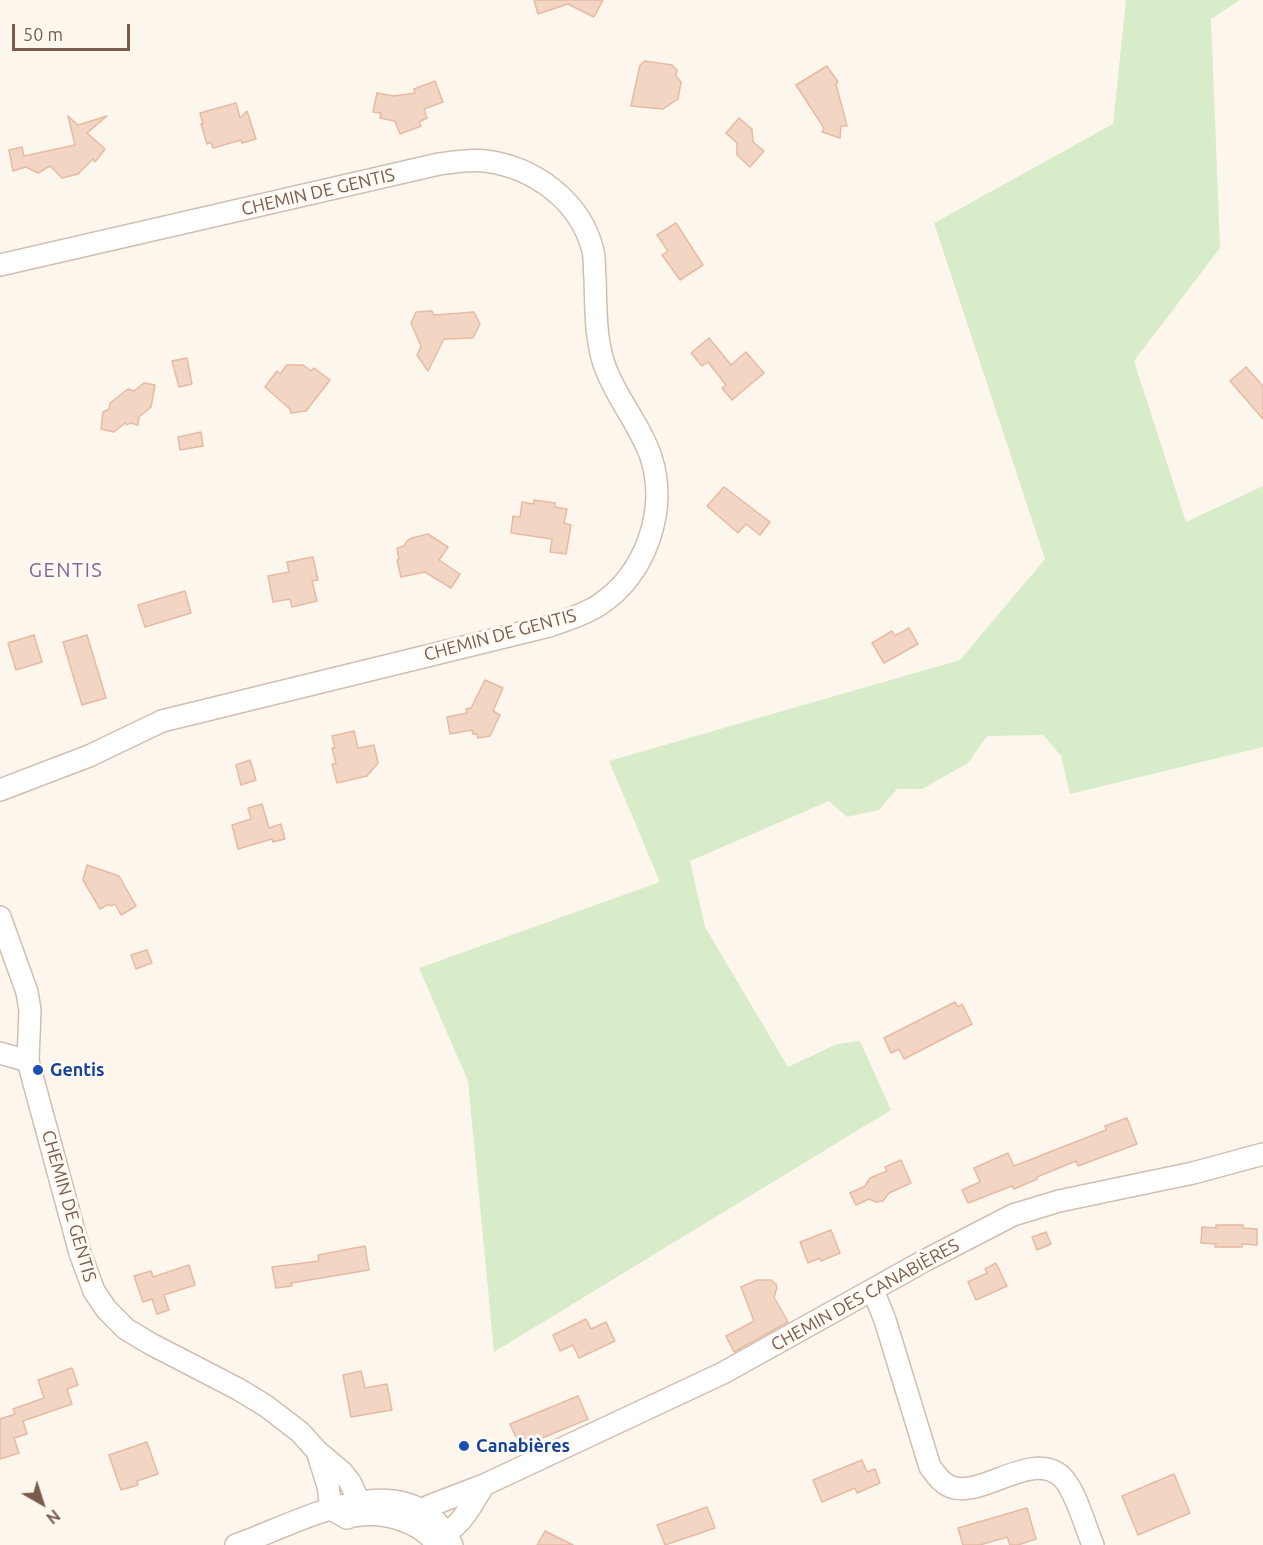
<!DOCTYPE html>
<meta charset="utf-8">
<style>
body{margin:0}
#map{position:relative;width:1263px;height:1545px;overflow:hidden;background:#fdf6ec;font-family:Ubuntu,sans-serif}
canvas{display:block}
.north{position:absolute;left:12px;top:1473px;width:60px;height:60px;-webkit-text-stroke:4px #fffaf3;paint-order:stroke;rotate:141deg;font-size:16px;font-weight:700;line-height:24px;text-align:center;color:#7a5c4d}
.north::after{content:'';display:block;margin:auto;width:21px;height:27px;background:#7a5c4d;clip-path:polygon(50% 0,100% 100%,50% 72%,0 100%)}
.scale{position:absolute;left:12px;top:24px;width:118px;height:27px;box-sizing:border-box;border:3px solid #7a5c4d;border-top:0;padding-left:8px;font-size:18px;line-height:21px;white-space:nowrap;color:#7a5c4d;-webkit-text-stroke:4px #fffaf3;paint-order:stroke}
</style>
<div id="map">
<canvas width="1263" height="1545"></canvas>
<div class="north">N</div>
<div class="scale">50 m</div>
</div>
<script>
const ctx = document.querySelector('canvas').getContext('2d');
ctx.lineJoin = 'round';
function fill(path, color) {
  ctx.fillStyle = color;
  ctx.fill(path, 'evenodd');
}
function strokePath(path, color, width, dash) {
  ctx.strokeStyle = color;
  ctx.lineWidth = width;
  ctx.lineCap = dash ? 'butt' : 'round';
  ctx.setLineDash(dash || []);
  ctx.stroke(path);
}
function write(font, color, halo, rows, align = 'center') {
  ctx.font = font + ' Ubuntu,sans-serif';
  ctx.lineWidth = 6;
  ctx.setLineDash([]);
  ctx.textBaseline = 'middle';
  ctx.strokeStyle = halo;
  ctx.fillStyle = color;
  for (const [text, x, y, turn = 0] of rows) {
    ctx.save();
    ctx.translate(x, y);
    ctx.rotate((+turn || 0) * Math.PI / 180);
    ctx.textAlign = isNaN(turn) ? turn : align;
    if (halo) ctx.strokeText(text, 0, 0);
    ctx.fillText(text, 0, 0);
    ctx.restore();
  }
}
const green = new Path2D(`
 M 1126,0 L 1240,0 L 1211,19 L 1220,248 L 1134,361 L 1186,522 L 1263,486 L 1263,747 L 1070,794 L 1061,756 L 1043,735 L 987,736 L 968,763 L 922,789 L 897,789 L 879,810 L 847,817 L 829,801 L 690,861 L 705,927 L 788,1067 L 837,1044 L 860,1041 L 891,1110 L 494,1352 L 468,1081 L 419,968 L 660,882 L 609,761 L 960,660 L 1045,559 L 934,223 L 1113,124 Z`);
const building = new Path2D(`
 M 534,0 L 603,0 L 594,17 L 568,4 L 538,14 Z
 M 645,61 L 672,65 L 677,70 L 676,76 L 681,82 L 678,99 L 663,109 L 631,106 L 640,65 Z
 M 827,66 L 838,82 L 836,84 L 847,126 L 841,126 L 840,138 L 822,132 L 824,128 L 796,85 Z
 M 435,81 L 443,102 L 424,109 L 427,118 L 419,122 L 421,126 L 400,134 L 395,121 L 380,118 L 381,113 L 373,112 L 377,93 L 394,96 L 415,93 L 414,89 Z
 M 236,103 L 240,118 L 247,111 L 256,139 L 242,143 L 241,140 L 213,148 L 211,142 L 207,144 L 201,124 L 203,124 L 200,113 Z
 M 68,116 L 78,125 L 107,116 L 87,133 L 105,149 L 95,162 L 93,159 L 78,174 L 62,178 L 50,166 L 38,173 L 26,167 L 13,171 L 9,150 L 22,147 L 24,156 L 75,145 Z
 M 739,118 L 752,129 L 753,142 L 764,151 L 750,167 L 737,155 L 737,143 L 726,133 Z
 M 676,223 L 703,265 L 680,280 L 662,255 L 668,251 L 657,235 Z
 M 432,311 L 434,315 L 474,312 L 480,324 L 473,338 L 444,339 L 428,371 L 417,355 L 421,346 L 411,323 L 416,312 Z
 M 709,338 L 731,365 L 746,352 L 764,373 L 732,400 L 722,388 L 726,385 L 708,362 L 702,366 L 691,353 Z
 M 187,358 L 192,384 L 179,387 L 172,361 Z
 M 287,365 L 303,365 L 311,371 L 314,368 L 330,380 L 306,411 L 291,413 L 290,409 L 265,387 L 277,371 L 280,374 Z
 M 1246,367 L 1263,386 L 1263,419 L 1230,381 Z
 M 144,383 L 155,385 L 151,407 L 139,417 L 138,425 L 130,423 L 127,425 L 125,423 L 114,432 L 101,429 L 103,412 L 109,409 L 110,403 L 128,389 L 134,391 Z
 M 201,432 L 203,446 L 180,450 L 178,437 Z
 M 724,487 L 770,522 L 760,535 L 746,524 L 738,533 L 707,506 Z
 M 534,500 L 555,503 L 555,507 L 567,509 L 564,523 L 571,525 L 566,554 L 550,552 L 552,539 L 511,533 L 513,516 L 520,517 L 522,502 L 534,504 Z
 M 428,534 L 448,547 L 439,560 L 460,574 L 451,588 L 425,572 L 401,577 L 397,560 L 399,559 L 397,548 L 404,546 L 407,541 L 412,538 Z
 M 313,557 L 318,580 L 312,581 L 317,601 L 292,607 L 290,599 L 273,602 L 268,576 L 289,572 L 287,562 Z
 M 185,591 L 191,613 L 145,627 L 138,605 Z
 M 909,628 L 918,644 L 884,663 L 872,643 L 892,631 L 895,636 Z
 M 34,635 L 42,662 L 16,670 L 8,643 Z
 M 87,635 L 106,698 L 82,705 L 63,642 Z
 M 485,680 L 503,688 L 493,711 L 500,715 L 490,736 L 478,738 L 477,734 L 473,734 L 472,730 L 450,734 L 447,717 L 467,713 L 466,709 L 471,708 Z
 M 354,731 L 358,748 L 374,745 L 378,763 L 367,776 L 337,783 L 332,764 L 336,764 L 332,748 L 335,748 L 332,736 Z
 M 250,760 L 256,780 L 241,785 L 236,765 Z
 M 262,804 L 269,828 L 281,824 L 285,839 L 273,842 L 272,839 L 238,849 L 232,825 L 251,819 L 248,808 Z
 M 87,865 L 119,876 L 136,906 L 121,915 L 115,904 L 110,906 L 109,904 L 100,909 L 83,880 Z
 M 147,950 L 152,963 L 136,969 L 131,955 Z
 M 955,1002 L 958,1007 L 962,1004 L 972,1024 L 904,1059 L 899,1049 L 891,1053 L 884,1038 Z
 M 1127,1118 L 1137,1144 L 1078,1166 L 1076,1161 L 1037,1177 L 1037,1179 L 1014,1189 L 1012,1186 L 968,1203 L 962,1190 L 980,1182 L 974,1168 L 1008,1153 L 1014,1166 L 1106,1130 L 1105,1126 Z
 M 901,1160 L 911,1183 L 889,1193 L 883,1201 L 876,1202 L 869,1199 L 856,1205 L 850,1193 L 865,1186 L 870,1178 L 887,1171 L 885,1167 Z
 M 1216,1225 L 1243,1225 L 1243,1228 L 1257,1229 L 1257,1245 L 1242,1244 L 1242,1247 L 1215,1247 L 1216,1244 L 1201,1243 L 1202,1227 L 1216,1228 Z
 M 831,1230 L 840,1253 L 821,1261 L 820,1258 L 808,1263 L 800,1242 Z
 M 1046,1232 L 1051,1244 L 1037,1250 L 1032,1237 Z
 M 365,1246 L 369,1270 L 291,1283 L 292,1286 L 276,1288 L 272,1267 L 319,1261 L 318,1255 Z
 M 996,1263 L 1007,1286 L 976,1300 L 968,1282 L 987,1273 L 985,1269 Z
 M 189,1265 L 195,1285 L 164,1295 L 169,1310 L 157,1314 L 152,1299 L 143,1302 L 134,1276 L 151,1271 L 153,1277 Z
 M 757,1280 L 771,1280 L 776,1284 L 777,1288 L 774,1297 L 788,1322 L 734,1352 L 726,1336 L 754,1321 L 741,1287 Z
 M 586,1319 L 591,1329 L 606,1322 L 615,1341 L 579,1358 L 573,1345 L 560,1351 L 553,1335 Z
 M 72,1368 L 78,1385 L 67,1389 L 72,1404 L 23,1421 L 27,1434 L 14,1438 L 19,1453 L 0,1459 L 0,1419 L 15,1414 L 13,1409 L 44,1398 L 38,1380 Z
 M 361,1371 L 365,1388 L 387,1384 L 392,1410 L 351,1417 L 343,1375 Z
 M 578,1396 L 588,1419 L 528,1444 L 523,1434 L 516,1437 L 510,1424 Z
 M 147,1442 L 158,1474 L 137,1481 L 138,1485 L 121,1490 L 109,1455 Z
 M 862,1460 L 867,1472 L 875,1469 L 880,1483 L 857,1493 L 855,1488 L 822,1502 L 813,1480 Z
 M 1174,1474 L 1190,1513 L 1138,1535 L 1122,1496 Z
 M 707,1507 L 715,1528 L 665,1545 L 657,1525 Z
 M 1027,1508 L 1036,1539 L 1018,1545 L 1010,1545 L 1007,1537 L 980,1545 L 963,1545 L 958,1528 Z
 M 545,1531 L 573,1545 L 537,1545 Z`);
const minor = new Path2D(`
 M 0,265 L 439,164 C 454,162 470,159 485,161 C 534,167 581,201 593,251 C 595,259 594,269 595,278 C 596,305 595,337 604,364 C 615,397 640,424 651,457 C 668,510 646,574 599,605 C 584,615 566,620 549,626 L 162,721 L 89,756 L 0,790
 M 0,917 L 27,992 L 30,1010 L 28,1061 L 80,1253 L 94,1291 L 106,1309 L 126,1329 L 151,1344 L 238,1389 L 266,1406 L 300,1432 L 317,1451 L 342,1472 L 350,1482 L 356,1495 L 356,1503 L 347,1518 L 331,1509 L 328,1486 L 317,1451
 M 0,1053 L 28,1061
 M 873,1290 L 885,1320 L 930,1467 C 936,1474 940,1482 949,1486 C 980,1501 1033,1447 1063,1478 C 1076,1492 1085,1526 1093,1545
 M 484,1485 L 723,1373 L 924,1261 L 1013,1215 L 1059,1201 L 1193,1173 L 1263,1154
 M 354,1516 C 382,1511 420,1520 437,1545
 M 421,1524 L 429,1506 L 484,1485 C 469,1508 461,1530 433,1538
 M 236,1545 C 301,1522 409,1457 452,1545`);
const markers = [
 [38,1070,6,"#1a4fb4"],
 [464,1446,6,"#1a4fb4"]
];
const streetNames = [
 ["CHEMIN DE GENTIS",318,192,-13],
 ["CHEMIN DE GENTIS",500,635,-15],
 ["CHEMIN DE GENTIS",69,1206,74],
 ["CHEMIN DES CANABIÈRES",865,1295,-29]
];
const transitNames = [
 ["Gentis",50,1070],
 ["Canabières",476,1446]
];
const neighbourhoodNames = [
 ["GENTIS",66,570]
];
fill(green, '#d8ecc9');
fill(building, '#f3d5c3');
strokePath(building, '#e6bba3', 1.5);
strokePath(minor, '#d1beb0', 24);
strokePath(minor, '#fff', 21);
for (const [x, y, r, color] of markers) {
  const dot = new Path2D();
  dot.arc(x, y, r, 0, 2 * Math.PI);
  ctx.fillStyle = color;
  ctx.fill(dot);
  strokePath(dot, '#fffaf3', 2);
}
write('18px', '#7a5c4d', '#fffaf3', streetNames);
write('bold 18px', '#164399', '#fffaf3', transitNames, 'left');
ctx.letterSpacing = '1.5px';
write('20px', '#846695', '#fffaf3', neighbourhoodNames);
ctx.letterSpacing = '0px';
</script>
